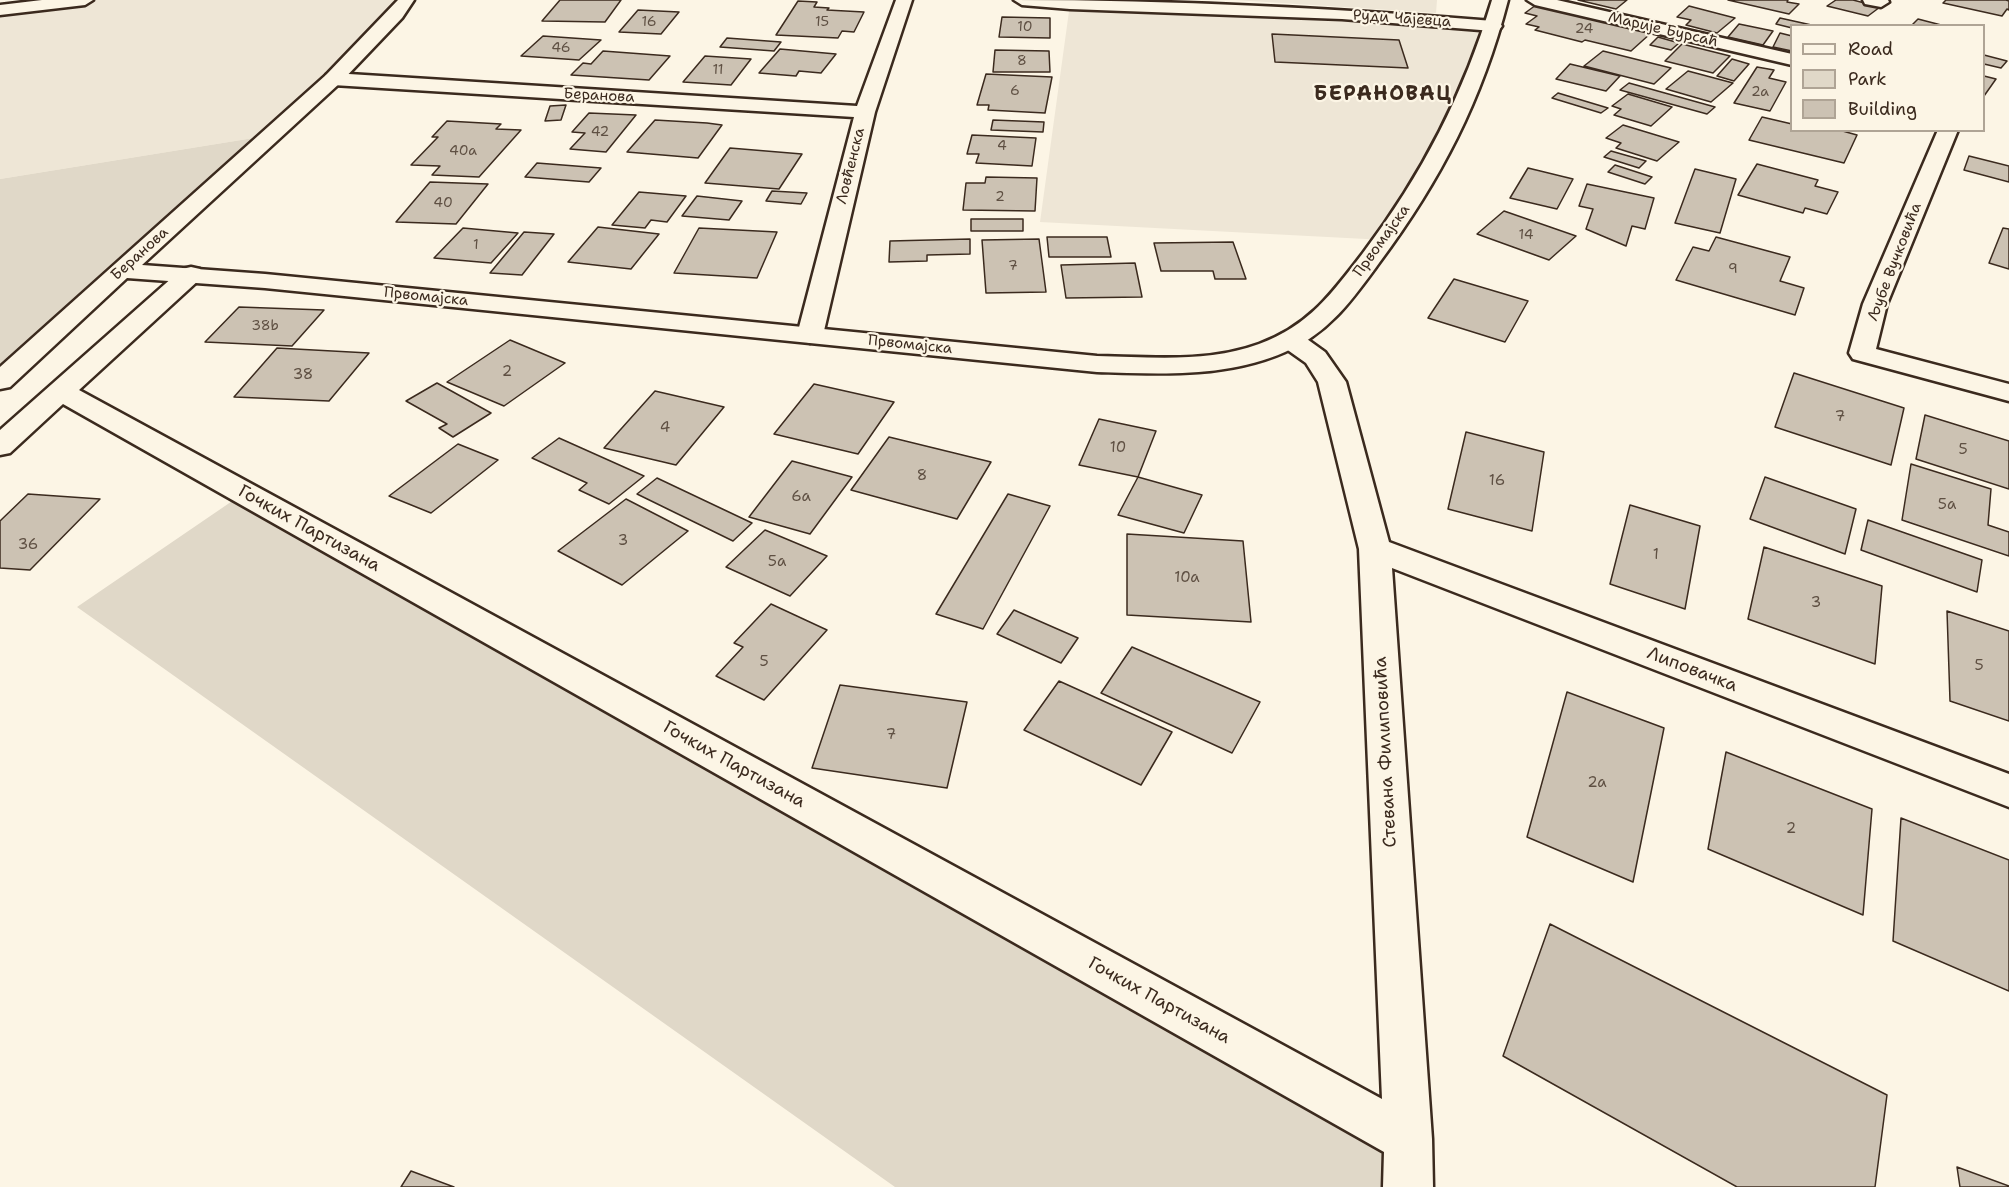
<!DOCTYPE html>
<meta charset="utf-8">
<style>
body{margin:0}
#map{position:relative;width:2009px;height:1187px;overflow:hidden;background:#fcf5e5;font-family:"Shantell Sans",sans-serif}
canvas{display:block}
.legend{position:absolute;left:1790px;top:24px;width:195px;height:108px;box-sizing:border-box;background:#fcf5e5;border:2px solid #afa495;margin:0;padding:8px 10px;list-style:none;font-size:18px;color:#3b2a1e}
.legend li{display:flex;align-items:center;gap:12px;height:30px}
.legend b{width:30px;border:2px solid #afa495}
</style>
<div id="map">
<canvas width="2009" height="1187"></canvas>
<ul class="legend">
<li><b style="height:8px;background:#fcf5e5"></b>Road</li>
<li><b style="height:16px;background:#e0d8c8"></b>Park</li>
<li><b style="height:16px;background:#ccc2b3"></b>Building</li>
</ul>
</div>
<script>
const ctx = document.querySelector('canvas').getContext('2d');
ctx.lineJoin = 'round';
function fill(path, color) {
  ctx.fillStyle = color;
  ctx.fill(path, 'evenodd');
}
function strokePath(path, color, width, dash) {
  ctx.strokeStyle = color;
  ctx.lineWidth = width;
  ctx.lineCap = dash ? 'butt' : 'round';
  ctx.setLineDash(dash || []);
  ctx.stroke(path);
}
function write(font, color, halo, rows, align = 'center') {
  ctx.font = font + ' "Shantell Sans",sans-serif';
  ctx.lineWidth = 4.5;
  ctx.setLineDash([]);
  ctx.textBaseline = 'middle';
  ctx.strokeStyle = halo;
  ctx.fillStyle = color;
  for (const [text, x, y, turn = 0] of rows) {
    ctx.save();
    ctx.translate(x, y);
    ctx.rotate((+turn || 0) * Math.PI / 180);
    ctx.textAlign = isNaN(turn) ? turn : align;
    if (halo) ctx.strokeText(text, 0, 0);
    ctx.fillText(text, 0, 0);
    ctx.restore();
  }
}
const built = new Path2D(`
 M 86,0 L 406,0 L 272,135 L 0,179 L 0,10 Z
 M 1235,0 L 1437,0 L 1436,13 Z
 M 1070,4 L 1493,26 L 1385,240 L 1040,222 Z`);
const green = new Path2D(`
 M 272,135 L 0,380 L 0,179 Z
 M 244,493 L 1408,1139 L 1408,1187 L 895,1187 L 77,607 Z`);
const building = new Path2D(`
 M 560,0 L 621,0 L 605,22 L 542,21 Z
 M 1578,0 L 1627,0 L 1616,9 Z
 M 1728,0 L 1788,0 L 1787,2 L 1799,4 L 1789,14 Z
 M 1836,0 L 1853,0 L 1880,7 L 1868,16 L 1827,6 Z
 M 1946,0 L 2006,0 L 2009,1 L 2009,10 L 2007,9 L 2002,16 L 1943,3 Z
 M 798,1 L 817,2 L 814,7 L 829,8 L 827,10 L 864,12 L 854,32 L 842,31 L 838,38 L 776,35 Z
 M 1536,5 L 1651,33 L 1631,51 L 1585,40 L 1582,42 L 1535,30 L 1539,27 L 1526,24 L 1537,16 L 1525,13 Z
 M 1689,6 L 1735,18 L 1717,33 L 1686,25 L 1691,20 L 1677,17 Z
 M 638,10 L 679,12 L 661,34 L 619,32 Z
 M 1002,17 L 1050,18 L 1050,38 L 999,37 Z
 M 1780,18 L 1816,26 L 1792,26 L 1792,28 L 1776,24 Z
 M 1918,19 L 1945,26 L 1911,26 Z
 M 1739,24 L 1773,31 L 1763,45 L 1728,37 Z
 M 1780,33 L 1792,36 L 1792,51 L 1773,47 Z
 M 1272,34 L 1399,40 L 1408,68 L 1275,62 Z
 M 543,36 L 601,40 L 579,60 L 521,56 Z
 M 1658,37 L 1679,43 L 1671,50 L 1650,45 Z
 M 727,38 L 781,42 L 774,51 L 720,47 Z
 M 1682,44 L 1730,56 L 1713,73 L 1665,61 Z
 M 780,49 L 836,54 L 821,73 L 799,71 L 796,76 L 759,73 Z
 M 995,50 L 1049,51 L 1050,72 L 993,72 Z
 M 603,51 L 670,56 L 649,80 L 571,75 L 583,63 L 591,64 Z
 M 1603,51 L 1671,68 L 1654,84 L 1584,66 Z
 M 1984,55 L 2007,61 L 2001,68 L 1984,64 Z
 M 705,56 L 751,59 L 731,85 L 683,82 Z
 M 1732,59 L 1749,64 L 1734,81 L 1717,76 Z
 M 1570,64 L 1620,76 L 1606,91 L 1556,79 Z
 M 1757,67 L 1774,70 L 1769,78 L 1786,82 L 1770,111 L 1734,103 Z
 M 1688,71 L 1733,83 L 1711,102 L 1666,89 Z
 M 986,74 L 1052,77 L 1045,113 L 988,110 L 989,105 L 977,105 Z
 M 1984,76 L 1996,79 L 1984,96 Z
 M 1629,83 L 1715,107 L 1707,114 L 1620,90 Z
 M 1558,93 L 1608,108 L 1601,113 L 1552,98 Z
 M 1628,94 L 1672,107 L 1651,126 L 1614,115 L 1621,109 L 1612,106 Z
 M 566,105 L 561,120 L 545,121 L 550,106 Z
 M 589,113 L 636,115 L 606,152 L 570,149 L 585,133 L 572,132 Z
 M 1762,117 L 1792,124 L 1792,130 L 1839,130 L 1857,135 L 1844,163 L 1749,140 Z
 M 655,120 L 707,123 L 722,125 L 698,158 L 627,152 Z
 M 993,120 L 1044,122 L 1043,132 L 991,130 Z
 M 447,121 L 501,124 L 496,129 L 521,130 L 479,177 L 432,175 L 440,166 L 411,165 L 438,137 L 432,137 Z
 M 1623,125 L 1679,142 L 1657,161 L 1616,148 L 1621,143 L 1606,138 Z
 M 972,135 L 1036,138 L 1032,166 L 976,163 L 979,154 L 967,154 Z
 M 730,148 L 802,154 L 779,189 L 705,183 Z
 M 1611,151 L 1646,161 L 1639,168 L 1604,157 Z
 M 1969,156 L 2009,166 L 2009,182 L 1964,170 Z
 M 537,163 L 601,168 L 589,182 L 525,177 Z
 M 1757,164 L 1818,180 L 1815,186 L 1838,192 L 1827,214 L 1805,208 L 1803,213 L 1738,195 Z
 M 1615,165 L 1652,177 L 1645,184 L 1608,172 Z
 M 1528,168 L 1573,179 L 1557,209 L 1510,198 Z
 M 1695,169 L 1736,179 L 1720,233 L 1675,223 Z
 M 986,177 L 1037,178 L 1035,211 L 963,210 L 966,183 L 985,183 Z
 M 430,182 L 488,184 L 456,224 L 396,222 Z
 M 1587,184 L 1654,198 L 1645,229 L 1632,226 L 1626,246 L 1586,229 L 1593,209 L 1579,206 Z
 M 772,191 L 807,193 L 801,204 L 766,201 Z
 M 639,192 L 686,196 L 667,222 L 651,220 L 645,228 L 612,225 Z
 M 697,196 L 742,201 L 729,220 L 682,216 Z
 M 1504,211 L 1576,236 L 1549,260 L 1477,234 Z
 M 971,219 L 1023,219 L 1023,231 L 971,231 Z
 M 598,227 L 659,234 L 631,269 L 568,262 Z
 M 463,228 L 518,233 L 491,263 L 434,258 Z
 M 699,228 L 777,232 L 757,278 L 674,273 Z
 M 2003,228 L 2009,229 L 2009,269 L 1989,263 Z
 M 524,232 L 554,234 L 522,275 L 490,273 Z
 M 1047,237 L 1107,237 L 1111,257 L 1049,257 Z
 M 1716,237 L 1790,257 L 1780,281 L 1804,288 L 1795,315 L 1676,280 L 1693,247 L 1709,251 Z
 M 970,239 L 970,254 L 927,255 L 927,261 L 889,262 L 890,241 Z
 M 1039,239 L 1046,292 L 986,293 L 982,240 Z
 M 1233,242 L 1246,279 L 1215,279 L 1213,271 L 1161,271 L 1154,243 Z
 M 1135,263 L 1142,297 L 1066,298 L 1061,265 Z
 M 1454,279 L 1528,301 L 1505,342 L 1428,318 Z
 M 239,307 L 324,310 L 292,346 L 205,342 Z
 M 510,340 L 565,363 L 504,406 L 447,382 Z
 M 277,348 L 369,353 L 329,401 L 234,397 Z
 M 1794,373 L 1904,408 L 1891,465 L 1775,427 Z
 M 437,383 L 491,413 L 453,437 L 439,428 L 447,424 L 406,401 Z
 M 814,384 L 894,402 L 858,454 L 774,434 Z
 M 655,391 L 724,407 L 676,465 L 604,448 Z
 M 1925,415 L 2009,441 L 2009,489 L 1916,459 Z
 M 1099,419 L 1156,431 L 1138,477 L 1079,465 Z
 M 1466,432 L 1544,452 L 1532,531 L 1448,509 Z
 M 889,437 L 991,462 L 957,519 L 851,490 Z
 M 559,438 L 644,476 L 609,504 L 579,490 L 587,483 L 532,458 Z
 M 458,444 L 498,460 L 431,513 L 389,496 Z
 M 792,461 L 852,477 L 810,534 L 749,517 Z
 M 1911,464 L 1991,489 L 1988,525 L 2009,532 L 2009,556 L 1902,520 Z
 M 1138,477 L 1202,495 L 1184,533 L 1118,515 Z
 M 1765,477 L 1856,509 L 1845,554 L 1750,519 Z
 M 657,478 L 752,523 L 733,541 L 637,494 Z
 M 28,494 L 100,499 L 30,570 L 0,568 L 0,521 Z
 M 1008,494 L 1050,506 L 983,629 L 936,614 Z
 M 626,499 L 688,531 L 622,585 L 558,551 Z
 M 1630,505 L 1700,526 L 1685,609 L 1610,584 Z
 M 1868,520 L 1982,560 L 1977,592 L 1861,550 Z
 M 765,530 L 827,556 L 790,596 L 726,567 Z
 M 1127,534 L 1243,541 L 1251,622 L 1127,615 Z
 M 1764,547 L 1882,586 L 1875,664 L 1748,619 Z
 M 771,604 L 827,630 L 764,700 L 716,676 L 743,647 L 734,643 Z
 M 1014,610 L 1078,638 L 1061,663 L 997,634 Z
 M 1947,611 L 2009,631 L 2009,721 L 1950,701 Z
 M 1132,647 L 1260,702 L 1232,753 L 1101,693 Z
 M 1059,681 L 1172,732 L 1141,785 L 1024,730 Z
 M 840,685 L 967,702 L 947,788 L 812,768 Z
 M 1567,692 L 1664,728 L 1633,882 L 1527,837 Z
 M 1726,752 L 1872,809 L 1863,915 L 1708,849 Z
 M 1901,818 L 2009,860 L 2009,991 L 1893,941 Z
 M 1550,924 L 1887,1095 L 1875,1187 L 1737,1187 L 1503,1056 Z
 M 1957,1167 L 2009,1186 L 2009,1187 L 1960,1187 Z
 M 411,1171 L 454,1187 L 401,1187 Z`);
const minor = new Path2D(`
 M 42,0 L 93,0 L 85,5 L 0,15 L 0,5 Z
 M 896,0 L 912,0 L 875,112 L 823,335 L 819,340 L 810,343 L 801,340 L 797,335 L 854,117 L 333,85 L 326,83 L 324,79 L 326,75 L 333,73 L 857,106 Z
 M 1014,0 C 1174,0 1333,8 1493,21 L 1499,22 L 1502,26 L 1499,30 L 1493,31 L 1342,19 L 1070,9 L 1022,5 Z
 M 1527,0 L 1557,0 L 1792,54 L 1792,65 L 1535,5 Z
 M 1863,0 L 1888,0 L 1889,2 L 1881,7 L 1865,4 Z
 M 1938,130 L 1958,130 L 1887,304 L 1876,349 L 2009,384 L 2009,401 L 1853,359 L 1849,353 L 1863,304 Z
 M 191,267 L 200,269 L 203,274 L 200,279 L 79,390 L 1382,1099 L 1359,549 L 1318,382 L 1306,363 L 1282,346 L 1278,340 L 1282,334 L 1291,332 L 1300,334 L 1325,352 L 1346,382 L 1389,542 L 2009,774 L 2009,807 L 1392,568 L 1432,1139 L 1433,1187 L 1383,1187 L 1384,1152 L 63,404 L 10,453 L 0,455 L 0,430 L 182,269 Z`);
const major = new Path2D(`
 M 398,0 L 414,0 L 402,18 L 340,83 L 142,265 L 265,274 L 1097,356 C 1150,357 1208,363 1259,344 C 1309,326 1332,293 1363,253 C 1422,175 1464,94 1492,0 L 1508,0 C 1482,100 1441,180 1379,263 C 1352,300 1329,333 1285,352 C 1226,378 1160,374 1097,372 L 265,288 L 127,278 L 10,387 L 0,389 L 0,367 L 326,75 Z`);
const farNumbernames = [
 ["16",649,22],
 ["15",822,22],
 ["10",1025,27],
 ["24",1584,29],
 ["46",561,48],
 ["8",1022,61],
 ["11",718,70],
 ["6",1015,91],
 ["2a",1760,92],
 ["42",600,132],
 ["4",1002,146],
 ["40a",463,151],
 ["2",1000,197],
 ["40",443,203],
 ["14",1526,235],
 ["1",476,245],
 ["7",1013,266],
 ["9",1733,269],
 ["38b",265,326]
];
const farStreetnames = [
 ["Руди Чајевца",1402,19,4],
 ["Марије Бурсаћ",1663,30,13],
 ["Беранова",599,96,3],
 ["Ловћенска",851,166,-76],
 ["Првомајска",1382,241,-54],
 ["Беранова",140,254,-42],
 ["Љубе Вучковића",1895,262,-69],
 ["Првомајска",426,297,6],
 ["Првомајска",910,345,6]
];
const numberNames = [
 ["2",507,372],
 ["38",303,375],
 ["7",1840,417],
 ["4",665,428],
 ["10",1118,448],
 ["5",1963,450],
 ["8",922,476],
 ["16",1497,481],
 ["6a",801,497],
 ["5a",1947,505],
 ["3",623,541],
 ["36",28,545],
 ["1",1656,555],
 ["5a",777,562],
 ["10a",1187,578],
 ["3",1816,603],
 ["5",764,662],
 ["5",1979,666],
 ["7",891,735],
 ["2a",1597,783],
 ["2",1791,829]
];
const streetNames = [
 ["Гочких Партизана",309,529,29],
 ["Липовачка",1692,670,21],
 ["Стевана Филиповића",1386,752,-93],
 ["Гочких Партизана",734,765,29],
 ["Гочких Партизана",1159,1001,29]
];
const farDistrictnames = [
 ["БЕРАНОВАЦ",1383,95]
];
fill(built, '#eee6d6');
fill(green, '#e0d8c8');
fill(building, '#ccc2b3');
strokePath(building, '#3b2a1e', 1.5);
strokePath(minor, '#3b2a1e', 5);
strokePath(major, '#3b2a1e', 5);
fill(minor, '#fcf5e5');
fill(major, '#fcf5e5');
write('14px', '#5f5043', null, farNumbernames);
write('15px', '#3b2a1e', '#fcf5e5', farStreetnames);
write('15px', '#5f5043', null, numberNames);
write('18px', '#3b2a1e', '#fcf5e5', streetNames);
ctx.letterSpacing = '1.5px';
write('bold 20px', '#3b2a1e', '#fcf5e5', farDistrictnames);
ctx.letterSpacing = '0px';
</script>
